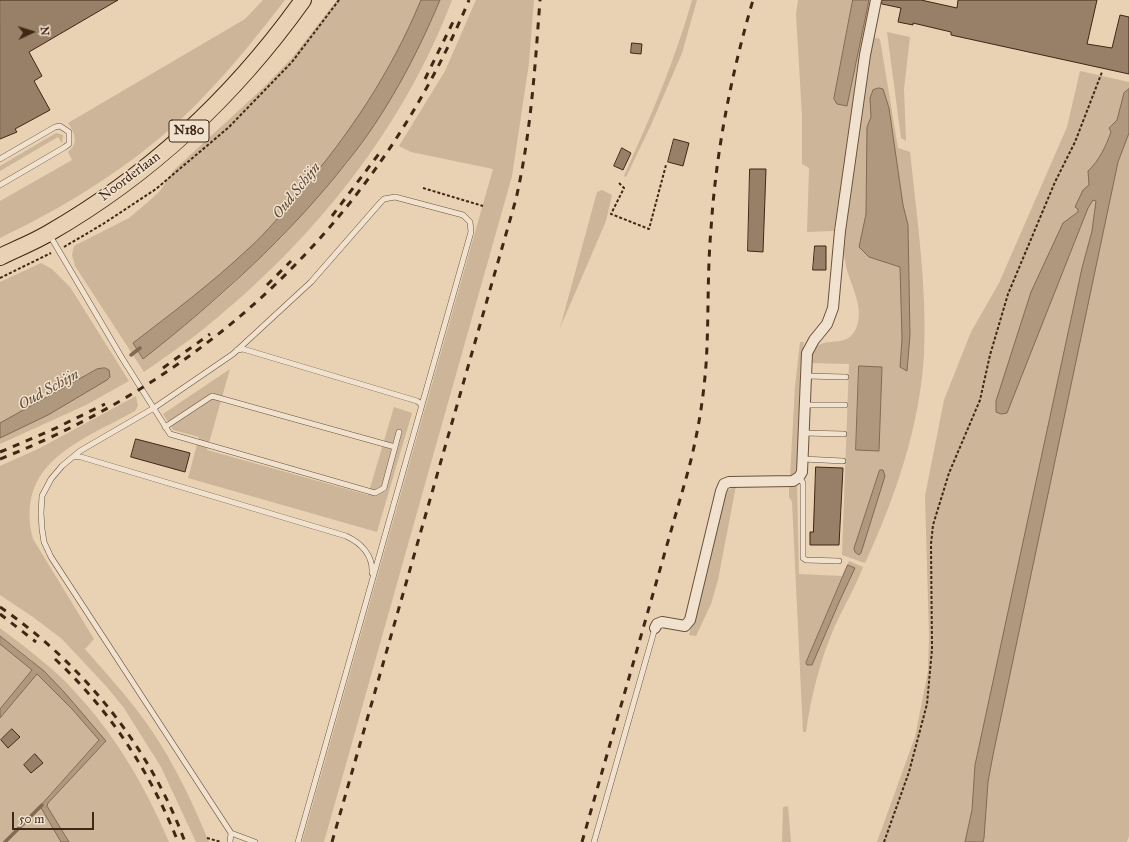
<!DOCTYPE html>
<style>
body{margin:0}
#map{position:relative;width:1129px;height:842px;overflow:hidden;background:#e8d2b3;font-family:"IM FELL Great Primer",serif}
canvas{display:block}
.north{position:absolute;left:12px;top:12px;width:40px;height:40px;-webkit-text-stroke:3px #f0e2ce;paint-order:stroke;rotate:86deg;font-size:11px;font-weight:700;line-height:16px;text-align:center;color:#412615}
.north::after{content:'';display:block;margin:auto;width:14px;height:18px;background:#412615;clip-path:polygon(50% 0,100% 100%,50% 72%,0 100%)}
.scale{position:absolute;left:12px;top:812px;width:82px;height:18px;box-sizing:border-box;border:2px solid #412615;border-top:0;padding-left:5px;font-size:12px;line-height:14px;white-space:nowrap;color:#412615;-webkit-text-stroke:3px #f0e2ce;paint-order:stroke}
</style>
<div id="map">
<canvas width="1129" height="842"></canvas>
<div class="north">N</div>
<div class="scale">50 m</div>
</div>
<script>
const ctx = document.querySelector('canvas').getContext('2d');
ctx.lineJoin = 'round';
function fill(path, color) {
  ctx.fillStyle = color;
  ctx.fill(path, 'evenodd');
}
function strokePath(path, color, width, dash) {
  ctx.strokeStyle = color;
  ctx.lineWidth = width;
  ctx.lineCap = dash ? 'butt' : 'round';
  ctx.setLineDash(dash || []);
  ctx.stroke(path);
}
function write(font, color, halo, rows, align = 'center') {
  ctx.font = font + ' "IM FELL Great Primer",serif';
  ctx.lineWidth = 3;
  ctx.setLineDash([]);
  ctx.textBaseline = 'middle';
  ctx.strokeStyle = halo;
  ctx.fillStyle = color;
  for (const [text, x, y, turn = 0] of rows) {
    ctx.save();
    ctx.translate(x, y);
    ctx.rotate((+turn || 0) * Math.PI / 180);
    ctx.textAlign = isNaN(turn) ? turn : align;
    if (halo) ctx.strokeText(text, 0, 0);
    ctx.fillText(text, 0, 0);
    ctx.restore();
  }
}
const green = new Path2D(`
 M 263,0 L 285,0 C 260,32 235,64 207,93 C 150,155 75,202 0,238 L 0,201 L 72,160 L 68,152 C 79,143 75,134 68,123 L 245,19 Z
 M 337,0 L 421,0 C 392,71 350,133 301,191 C 284,211 267,231 248,249 C 212,283 172,313 133,343 L 143,358 L 200,313 L 227,290 L 283,236 L 348,162 L 431,21 L 440,0 L 452,0 C 404,127 316,237 212,322 C 191,340 166,356 144,372 L 75,266 L 72,255 L 74,246 L 129,218 L 148,202 L 160,191 L 174,170 L 263,88 L 292,58 Z
 M 476,0 L 534,0 L 529,63 L 512,176 L 324,842 L 302,842 L 493,169 L 411,152 L 399,146 L 445,71 Z
 M 692,0 L 697,0 L 682,53 L 651,125 L 626,177 L 624,176 C 650,118 675,61 692,0 Z
 M 798,0 L 872,0 L 861,53 L 834,231 L 807,232 L 809,168 L 802,164 L 802,116 L 796,14 Z
 M 887,32 L 910,37 L 904,89 L 906,141 L 901,138 Z
 M 873,37 L 880,39 L 898,148 L 910,152 C 917,219 927,287 924,354 C 920,426 895,498 865,563 L 842,555 L 849,364 L 810,363 C 815,326 846,356 857,326 C 864,306 850,284 846,266 C 844,257 843,247 843,238 Z
 M 1080,71 L 1129,82 L 1129,836 L 1127,842 L 877,842 L 915,737 L 928,671 L 929,635 L 925,496 L 944,400 L 971,332 L 999,283 L 1067,127 Z
 M 56,133 L 63,135 L 62,143 L 58,137 L 0,171 L 0,166 Z
 M 602,190 L 612,195 L 606,221 L 560,328 L 597,192 Z
 M 41,263 L 52,269 L 70,287 L 129,381 L 86,405 L 0,444 L 0,282 Z
 M 800,342 L 804,342 L 801,360 L 797,466 L 795,473 L 790,477 L 795,386 Z
 M 230,369 L 207,450 L 368,495 L 394,407 L 412,413 L 377,532 L 188,478 L 199,437 L 173,430 L 163,414 Z
 M 136,396 L 138,406 L 135,411 C 81,441 14,462 33,539 L 94,639 L 85,649 C 102,669 120,688 136,709 C 167,748 190,796 209,842 L 196,842 L 161,767 L 124,708 L 106,686 L 62,639 L 33,617 L 0,595 L 0,466 L 40,448 Z
 M 797,484 L 799,574 L 842,576 L 849,561 L 863,567 C 855,588 843,608 834,628 C 820,661 811,696 806,732 L 803,732 L 792,502 L 789,497 L 789,486 Z
 M 736,486 L 718,580 L 711,604 L 696,636 L 689,635 L 725,495 L 728,490 Z
 M 0,628 C 26,648 54,668 76,693 C 116,736 146,788 169,842 L 0,842 L 0,644 L 39,675 L 72,709 L 99,740 L 41,804 L 105,743 L 30,659 L 0,636 Z
 M 788,806 L 791,842 L 782,842 L 783,807 Z`);
const water = new Path2D(`
 M 421,0 L 440,0 C 416,57 386,114 347,162 C 288,237 218,300 143,359 L 133,343 C 172,313 212,283 248,249 C 267,232 284,211 301,191 C 351,132 391,72 421,0 Z
 M 853,0 L 869,0 L 847,106 L 837,104 L 834,99 Z
 M 879,88 L 883,89 L 889,108 L 903,205 L 908,225 L 910,335 L 907,371 L 900,367 L 902,339 L 900,267 L 869,257 L 859,247 L 866,214 L 867,127 L 871,117 L 870,98 L 873,90 Z
 M 1129,89 L 1129,133 L 1118,162 L 993,755 L 988,782 L 984,838 L 983,842 L 965,842 L 972,810 L 975,765 L 1082,268 L 1092,231 L 1096,201 L 1093,200 L 1088,208 L 1007,413 L 1001,414 L 996,412 L 996,401 L 1031,292 L 1063,223 L 1078,212 L 1078,209 L 1075,207 L 1083,190 L 1089,185 L 1088,171 C 1099,161 1106,146 1111,132 L 1109,128 L 1117,120 L 1124,93 Z
 M 859,366 L 882,367 L 879,451 L 856,450 Z
 M 105,368 L 109,370 L 110,377 L 107,380 L 48,415 L 0,438 L 0,423 L 97,369 Z
 M 880,470 L 883,470 L 885,476 L 861,553 L 859,555 L 855,552 L 854,549 Z
 M 848,565 L 855,568 L 840,600 L 812,665 L 807,665 L 806,663 Z
 M 0,636 L 44,671 L 65,693 L 106,741 L 48,803 L 47,806 L 69,842 L 61,842 L 40,806 L 99,740 L 72,709 L 37,674 L 0,718 L 0,709 L 32,670 L 0,644 Z`);
const stream = new Path2D(`
 M 131,355 L 140,348
 M 5,842 L 42,805`);
const building = new Path2D(`
 M 0,0 L 118,0 L 29,52 L 42,76 L 34,81 L 50,110 L 15,129 L 17,132 L 0,139 Z
 M 882,0 L 921,0 L 957,8 L 958,0 L 1097,0 L 1087,44 L 1112,48 L 1120,15 L 1129,17 L 1129,74 L 951,35 L 951,32 L 913,23 L 913,25 L 898,22 L 901,8 L 882,4 Z
 M 632,43 L 642,44 L 641,54 L 631,53 Z
 M 674,139 L 689,143 L 683,166 L 668,162 Z
 M 622,148 L 631,153 L 623,170 L 614,166 Z
 M 750,169 L 766,169 L 763,252 L 748,251 Z
 M 815,246 L 826,246 L 826,270 L 813,270 Z
 M 136,439 L 190,453 L 185,472 L 131,457 Z
 M 816,467 L 843,468 L 839,545 L 810,545 L 810,532 L 813,532 Z
 M 12,729 L 20,737 L 8,748 L 1,740 Z
 M 35,754 L 43,763 L 31,773 L 24,765 Z`);
const path = new Path2D(`
 M 619,183 L 624,188 L 611,214 L 649,229 L 666,165
 M 423,188 L 483,206
 M 64,247 L 103,224 L 156,189 L 229,127 L 292,62 L 339,0
 M 0,278 L 51,253
 M 207,838 L 221,842
 M 884,842 L 909,772 L 927,704 L 932,649 L 931,544 L 933,525 L 949,473 L 980,400 L 990,355 L 1008,294 L 1055,182 L 1075,142 L 1102,72`);
const service = new Path2D(`
 M 0,159 L 55,127 L 60,126 L 69,132 L 69,144 L 65,147 L 0,185
 M 49,234 L 122,358 L 170,434 L 375,493 L 384,488 L 399,432
 M 237,350 L 243,349 L 417,401 L 421,404 L 421,407
 M 806,376 L 846,377
 M 805,405 L 845,405
 M 165,427 L 212,396 L 395,447
 M 804,433 L 844,434
 M 73,457 L 81,457 L 346,536 C 361,543 373,555 372,573
 M 803,459 L 843,461
 M 799,477 L 803,483 L 803,558 L 806,560 L 839,561
 M 230,842 L 231,833
 M 255,842 L 231,833 L 51,557 L 44,542 L 42,529 L 41,513 L 42,496 L 51,479 L 62,466 L 80,451 L 154,408 L 233,354 L 311,282 L 380,203 L 384,199 L 395,197 L 463,215 L 470,222 L 471,232 L 298,842
 M 594,842 L 655,628`);
const minor = new Path2D(`
 M 655,628 L 657,624 L 662,622 L 685,626 L 690,620 L 721,491 L 724,484 L 729,482 L 793,481 L 799,477 L 802,472 L 807,353 L 814,340 L 827,324 L 833,308 L 840,231 L 865,55 L 876,0`);
const primary = new Path2D(`
 M 0,257 C 16,249 34,242 49,233 C 150,175 236,94 303,0`);
const rail = new Path2D(`
 M 425,79 L 454,20
 M 332,216 L 381,151
 M 267,285 L 291,261
 M 163,368 L 210,334
 M 0,452 L 54,429 L 105,404
 M 0,459 C 216,374 380,214 469,0
 M 0,607 C 83,664 150,747 185,842
 M 0,614 L 36,642
 M 55,659 C 110,710 151,773 178,842
 M 332,842 L 516,199 C 531,133 535,67 540,0
 M 582,842 L 685,482 C 696,444 703,405 706,365 C 709,320 707,275 711,229 C 716,151 731,75 753,0`);
const shields = [
 [189,131,40]
];
const shieldNames = [
 ["N180",189,131]
];
const streetNames = [
 ["Noorderlaan",130,177,-37]
];
const waterNames = [
 ["Oud Schijn",297,191,-51],
 ["Oud Schijn",49,390,-29]
];
fill(green, '#ccb598');
fill(water, '#af987d');
strokePath(water, '#836a53', 1);
strokePath(stream, '#836a53', 3.5);
fill(building, '#987f67');
strokePath(building, '#412615', 1);
strokePath(service, '#6b513c', 6);
strokePath(minor, '#6b513c', 12);
strokePath(primary, '#412615', 18);
strokePath(path, '#412615', 2, [3, 2]);
strokePath(service, '#f0e2ce', 5);
strokePath(minor, '#f0e2ce', 10);
strokePath(primary, '#e8d2b3', 16);
strokePath(rail, '#412615', 3, [7, 7]);
for (const [x, y, w] of shields) {
  const box = new Path2D();
  box.roundRect(x - w / 2, y - 11, w, 22, 3);
  ctx.fillStyle = '#f0e2ce';
  ctx.fill(box);
  strokePath(box, '#412615', 1);
}
write('bold 13px', '#412615', null, shieldNames);
write('14px', '#412615', '#f0e2ce', streetNames);
write('italic 15px', '#624834', '#f0e2ce', waterNames);
</script>
